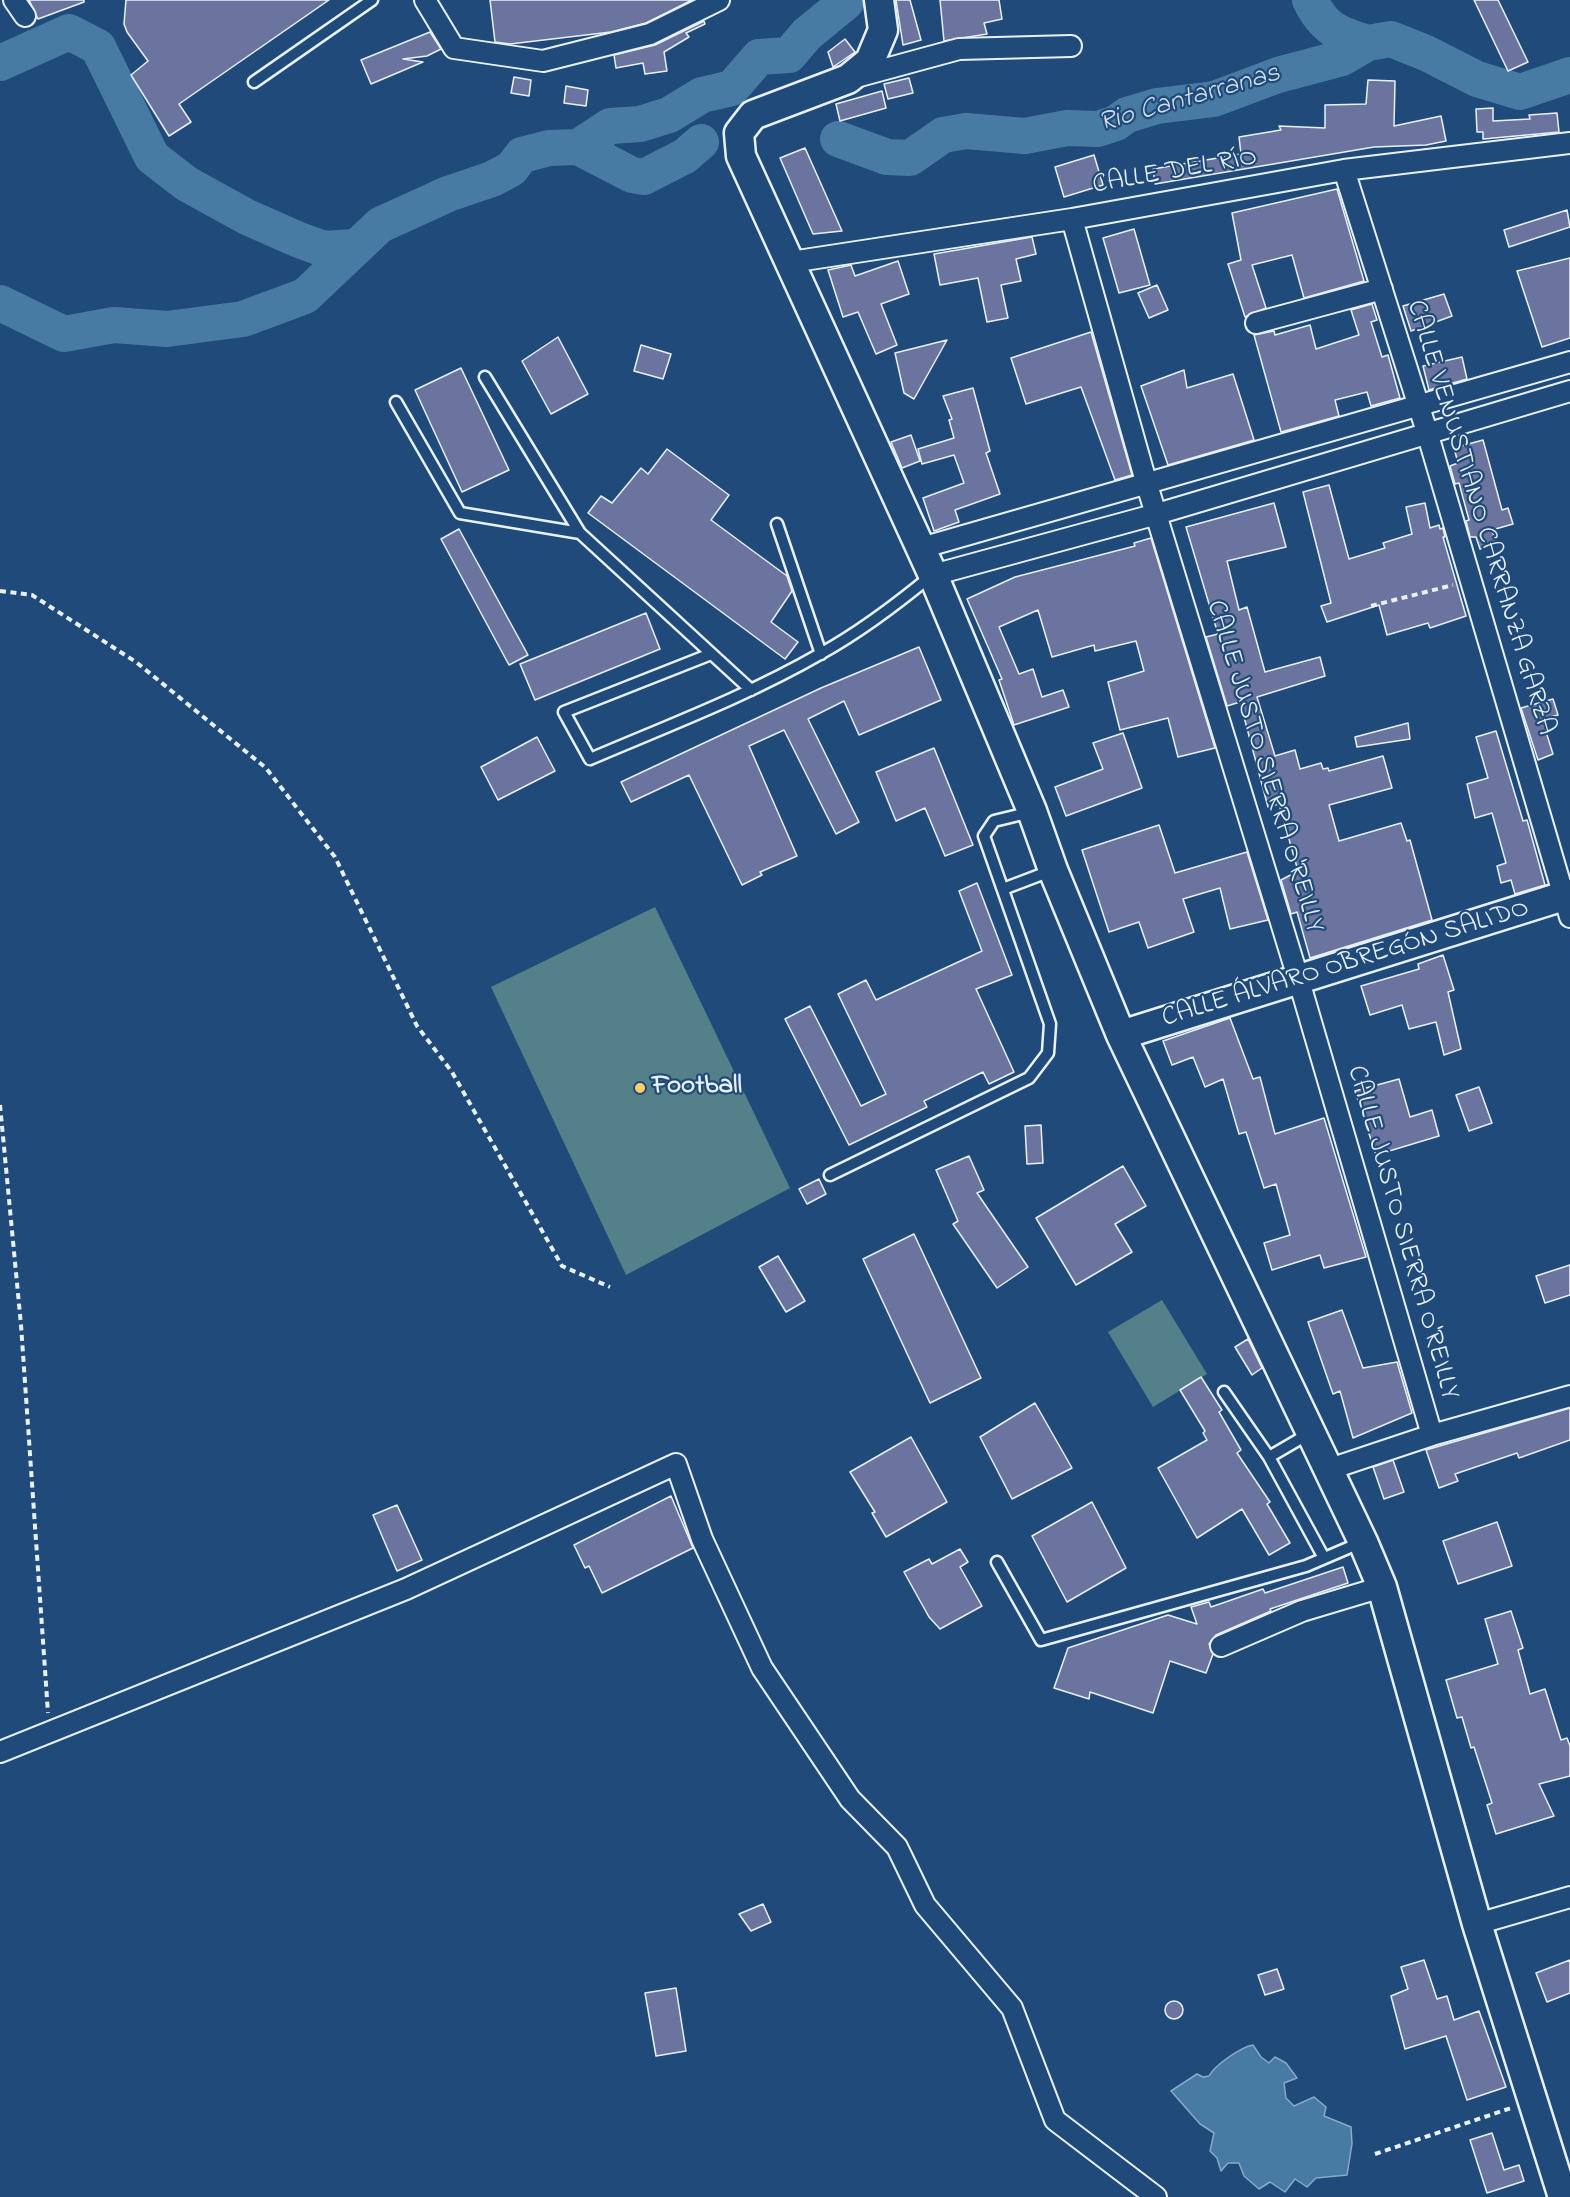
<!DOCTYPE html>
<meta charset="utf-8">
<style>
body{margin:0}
canvas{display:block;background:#1f4a7a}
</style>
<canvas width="1570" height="2197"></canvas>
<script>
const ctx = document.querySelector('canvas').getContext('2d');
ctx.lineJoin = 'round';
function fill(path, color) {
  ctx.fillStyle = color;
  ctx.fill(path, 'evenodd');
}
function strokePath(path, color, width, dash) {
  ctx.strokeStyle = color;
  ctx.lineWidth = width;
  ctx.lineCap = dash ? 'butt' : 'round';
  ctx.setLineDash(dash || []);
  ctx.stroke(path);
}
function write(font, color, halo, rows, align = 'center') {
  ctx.font = font + ' "Indie Flower",sans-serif';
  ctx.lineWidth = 4.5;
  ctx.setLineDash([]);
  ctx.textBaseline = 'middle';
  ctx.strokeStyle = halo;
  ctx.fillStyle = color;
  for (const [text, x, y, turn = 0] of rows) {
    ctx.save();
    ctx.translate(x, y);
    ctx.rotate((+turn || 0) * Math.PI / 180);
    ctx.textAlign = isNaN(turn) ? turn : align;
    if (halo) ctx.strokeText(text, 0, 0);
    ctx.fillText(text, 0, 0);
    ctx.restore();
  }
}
const green = new Path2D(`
 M 655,907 L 790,1188 L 626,1275 L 491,987 Z
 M 1162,1300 L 1207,1374 L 1153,1407 L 1108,1332 Z`);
const water = new Path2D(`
 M 1253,2045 L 1261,2057 L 1269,2063 L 1275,2057 L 1286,2063 L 1297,2078 L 1284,2083 L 1286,2098 L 1294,2106 L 1314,2097 L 1326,2107 L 1324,2116 L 1351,2127 L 1352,2144 L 1347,2175 L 1316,2178 L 1307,2187 L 1295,2179 L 1285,2192 L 1270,2182 L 1259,2189 L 1244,2176 L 1239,2163 L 1228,2163 L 1221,2171 L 1217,2158 L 1210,2151 L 1214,2133 L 1200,2124 L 1171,2091 L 1197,2074 L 1203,2077 L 1209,2076 C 1215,2065 1241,2047 1253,2045 Z`);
const river = new Path2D(`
 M 1310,0 C 1324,29 1338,34 1368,43
 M 0,63 L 69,32 L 98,47 L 152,157 L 187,184 L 247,217 L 299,240 L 324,249 L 355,247
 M 838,139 L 887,157 L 910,158 L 943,135 L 966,131 L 1025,136 L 1067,128 L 1098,129 L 1116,123 L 1127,115 L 1157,106 L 1214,99 L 1278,75 L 1342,58 L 1368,43 L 1391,39 L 1426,53 L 1477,79 L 1520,92 L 1570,75
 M 578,147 L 610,126 L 640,124 L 669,115 L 702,95 L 732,88 L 759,57 L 789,55 L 807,34 L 846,2
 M 0,303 L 64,334 L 114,325 L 167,329 L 243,319 L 305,296 L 380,225 L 448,194 L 492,179 L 511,169 L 522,155 L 549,148 L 578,147 L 632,175 L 644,177 L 685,156 L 701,142`);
const building = new Path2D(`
 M 29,0 L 84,0 L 84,2 L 38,19 Z
 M 126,0 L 329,0 L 179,104 L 191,122 L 169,136 L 131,75 L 148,61 L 127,32 L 124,24 Z
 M 490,0 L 692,0 L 646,23 L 611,32 L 510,44 L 495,42 Z
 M 896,0 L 910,0 L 921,40 L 903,45 Z
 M 940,0 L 999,0 L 1002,19 L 984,23 L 987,34 L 944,41 Z
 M 1474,0 L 1498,0 L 1528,62 L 1508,71 Z
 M 704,21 L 705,24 L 686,33 L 689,37 L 664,52 L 667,71 L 645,74 L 643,63 L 616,68 L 614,55 L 655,45 Z
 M 430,32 L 441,49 L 427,56 L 403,59 L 423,62 L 371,84 L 361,60 Z
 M 845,39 L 855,52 L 833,67 L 828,52 Z
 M 514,77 L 531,80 L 529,96 L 511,93 Z
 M 909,78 L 913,93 L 888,99 L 884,84 Z
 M 1368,80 L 1395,81 L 1394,126 L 1441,116 L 1446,141 L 1426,145 L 1374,147 L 1155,184 L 1153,169 L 1241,154 L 1239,137 L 1281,130 L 1279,126 L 1325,128 L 1325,105 L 1366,104 Z
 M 566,86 L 588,90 L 586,106 L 564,103 Z
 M 882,91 L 886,108 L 840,121 L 836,104 Z
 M 1493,108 L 1493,121 L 1530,119 L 1529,115 L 1557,113 L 1559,132 L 1483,139 L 1483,132 L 1477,132 L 1476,109 Z
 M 805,148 L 842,231 L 813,234 L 780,158 Z
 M 1094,155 L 1103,185 L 1064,197 L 1055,167 Z
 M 1337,189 L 1364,281 L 1304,298 L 1292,255 L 1252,265 L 1266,308 L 1245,317 L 1228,264 L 1241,260 L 1232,213 Z
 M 1567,210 L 1570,227 L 1509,247 L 1504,230 Z
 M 1134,229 L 1150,285 L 1119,293 L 1103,238 Z
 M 1032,237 L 1036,254 L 1016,259 L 1021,281 L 1001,285 L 1008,318 L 987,322 L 978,278 L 940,285 L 934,254 Z
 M 1570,258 L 1570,338 L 1542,347 L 1517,271 Z
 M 898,261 L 909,294 L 881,304 L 897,345 L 876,354 L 858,312 L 843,317 L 828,270 L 851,265 L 855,276 Z
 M 1157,285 L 1168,310 L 1149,318 L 1138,293 Z
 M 1444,294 L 1452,316 L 1411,331 L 1403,306 Z
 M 1372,304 L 1377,320 L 1371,322 L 1382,357 L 1388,355 L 1400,398 L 1371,406 L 1367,392 L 1335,400 L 1339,416 L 1281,432 L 1254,335 L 1274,331 L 1275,335 L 1310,325 L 1316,349 L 1359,335 L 1351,310 Z
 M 1091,332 L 1132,475 L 1115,480 L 1081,387 L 1026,404 L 1011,358 Z
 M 558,337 L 588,394 L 551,414 L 522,361 Z
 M 947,340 L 914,399 L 904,393 L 895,353 Z
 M 641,345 L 671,354 L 663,379 L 634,371 Z
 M 1462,357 L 1467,379 L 1429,390 L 1423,366 Z
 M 461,368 L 509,470 L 462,492 L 415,390 Z
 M 1184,370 L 1187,388 L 1233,374 L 1254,440 L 1168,465 L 1141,386 Z
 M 973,388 L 990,451 L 986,453 L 1000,494 L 955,510 L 959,522 L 934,531 L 923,498 L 964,483 L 954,455 L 922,464 L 918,449 L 954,438 L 949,420 L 952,419 L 943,396 Z
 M 911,435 L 920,461 L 902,468 L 891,442 Z
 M 1483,440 L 1502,510 L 1508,508 L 1513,524 L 1492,530 L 1496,544 L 1480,549 L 1476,537 L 1470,537 L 1466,521 L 1469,520 L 1459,483 L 1455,484 L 1450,466 L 1458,463 L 1454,448 Z
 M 667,449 L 729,495 L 711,520 L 787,576 L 792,591 L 771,622 L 798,642 L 785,659 L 588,513 L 601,496 L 612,503 L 641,468 L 648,474 Z
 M 1329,485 L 1349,559 L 1385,548 L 1383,543 L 1412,534 L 1406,507 L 1425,503 L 1430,528 L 1439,525 L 1440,529 L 1443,528 L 1445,537 L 1443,537 L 1466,616 L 1430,628 L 1428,623 L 1387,635 L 1379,605 L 1327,622 L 1321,606 L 1331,603 L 1303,492 Z
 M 1274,503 L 1286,547 L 1227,561 L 1239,610 L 1247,607 L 1265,672 L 1320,657 L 1325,676 L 1257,697 L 1275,756 L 1295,750 L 1300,769 L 1321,763 L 1323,769 L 1328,768 L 1329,771 L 1383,756 L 1392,788 L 1329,805 L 1339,841 L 1401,823 L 1407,841 L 1410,840 L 1432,920 L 1310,958 L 1297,912 L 1291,914 L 1281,880 L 1298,871 L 1279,804 L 1268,807 L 1240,702 L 1227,706 L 1206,637 L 1218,634 L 1186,527 Z
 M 459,529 L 528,655 L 509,665 L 441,539 Z
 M 1151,538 L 1215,748 L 1178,757 L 1168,718 L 1120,730 L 1108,682 L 1144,671 L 1136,641 L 1095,651 L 1094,645 L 1052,657 L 1038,610 L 999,627 L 1019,674 L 1033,669 L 1042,697 L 1063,690 L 1069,707 L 1014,725 L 999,680 L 1002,679 L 967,599 L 1015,577 L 1135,546 L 1134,543 Z
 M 646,613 L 660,649 L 535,700 L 520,664 Z
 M 919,647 L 941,700 L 859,735 L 844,701 L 808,719 L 859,822 L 836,834 L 784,730 L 749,746 L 797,856 L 760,872 L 762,875 L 742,885 L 689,775 L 631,802 L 621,782 L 821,688 Z
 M 1553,699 L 1558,715 L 1542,719 L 1553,754 L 1538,760 L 1521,708 Z
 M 1408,723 L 1410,739 L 1357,747 L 1355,737 Z
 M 1496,731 L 1523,821 L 1527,820 L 1545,885 L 1515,894 L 1511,880 L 1501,883 L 1497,866 L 1506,863 L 1492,813 L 1475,818 L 1467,784 L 1488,778 L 1476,737 Z
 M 1123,733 L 1142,788 L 1066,816 L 1055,787 L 1103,769 L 1093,743 Z
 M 537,737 L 555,771 L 498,800 L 481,767 Z
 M 934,748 L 973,845 L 945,856 L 925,808 L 896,821 L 876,772 Z
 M 1159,825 L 1175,873 L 1247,852 L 1268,920 L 1230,929 L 1220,888 L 1183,899 L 1194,932 L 1148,948 L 1139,922 L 1109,932 L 1082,850 Z
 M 977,883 L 1012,975 L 976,989 L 1014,1072 L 989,1084 L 983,1072 L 924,1101 L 927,1107 L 849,1145 L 785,1019 L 810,1006 L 861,1106 L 886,1094 L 838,994 L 866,980 L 876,1000 L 982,951 L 959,891 Z
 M 1443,955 L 1454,990 L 1448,992 L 1461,1049 L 1444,1055 L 1436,1022 L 1409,1029 L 1402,1005 L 1370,1015 L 1361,986 L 1419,969 L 1418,964 Z
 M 1230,1018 L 1253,1079 L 1260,1077 L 1275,1134 L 1324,1118 L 1366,1257 L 1324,1268 L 1320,1255 L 1272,1270 L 1264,1243 L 1290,1235 L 1276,1184 L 1264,1188 L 1246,1132 L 1239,1134 L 1223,1079 L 1205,1087 L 1193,1057 L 1172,1065 L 1163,1041 Z
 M 1399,1079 L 1410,1117 L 1432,1110 L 1439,1136 L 1376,1155 L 1355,1091 Z
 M 1479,1087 L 1492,1123 L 1469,1131 L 1456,1095 Z
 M 1041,1125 L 1043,1163 L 1027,1164 L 1025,1126 Z
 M 969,1156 L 984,1190 L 977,1193 L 1028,1267 L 997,1288 L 953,1224 L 958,1221 L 936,1170 Z
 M 1123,1166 L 1146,1206 L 1115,1224 L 1132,1252 L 1076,1285 L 1036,1218 Z
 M 819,1179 L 826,1194 L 807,1204 L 799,1189 Z
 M 914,1234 L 981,1378 L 930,1403 L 863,1259 Z
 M 778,1256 L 805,1301 L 786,1312 L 759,1267 Z
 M 1570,1265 L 1570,1295 L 1545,1303 L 1536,1276 Z
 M 1342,1310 L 1363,1368 L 1397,1362 L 1412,1413 L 1353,1438 L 1340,1391 L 1333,1394 L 1308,1322 Z
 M 1248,1339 L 1262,1368 L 1252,1375 L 1235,1347 Z
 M 1201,1377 L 1222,1410 L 1219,1412 L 1241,1450 L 1237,1453 L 1270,1502 L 1267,1504 L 1290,1543 L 1269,1555 L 1242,1509 L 1197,1538 L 1158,1468 L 1207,1440 L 1203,1433 L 1205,1431 L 1180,1390 Z
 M 1035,1403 L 1072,1468 L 1012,1499 L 980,1437 Z
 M 1570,1408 L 1570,1440 L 1519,1458 L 1517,1453 L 1455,1474 L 1458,1481 L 1439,1488 L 1426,1450 Z
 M 911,1437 L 947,1502 L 886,1537 L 872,1513 L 875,1512 L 850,1472 Z
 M 1393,1460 L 1404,1492 L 1384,1499 L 1373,1467 Z
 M 671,1496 L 693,1548 L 602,1593 L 589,1566 L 585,1568 L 574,1545 Z
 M 1092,1502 L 1126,1568 L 1067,1602 L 1032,1536 Z
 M 397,1505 L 422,1560 L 397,1571 L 373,1515 Z
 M 1497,1522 L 1512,1566 L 1458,1584 L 1443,1541 Z
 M 960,1549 L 968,1562 L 960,1567 L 982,1606 L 940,1629 L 929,1617 L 904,1572 L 929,1559 L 932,1564 Z
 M 1343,1567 L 1348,1583 L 1270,1609 L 1271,1611 L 1216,1635 L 1209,1644 L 1213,1654 L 1206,1673 L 1170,1661 L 1153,1713 L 1090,1692 L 1089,1699 L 1054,1688 L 1068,1648 L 1168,1615 L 1197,1624 L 1191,1607 L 1209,1602 L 1211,1607 L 1263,1589 L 1265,1593 Z
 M 1511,1611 L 1523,1648 L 1518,1650 L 1530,1694 L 1545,1689 L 1561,1740 L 1567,1738 L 1570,1746 L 1570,1776 L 1539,1784 L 1554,1816 L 1496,1834 L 1487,1805 L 1492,1803 L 1474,1747 L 1471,1748 L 1462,1717 L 1457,1718 L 1446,1680 L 1498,1664 L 1485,1619 Z
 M 763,1904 L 771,1922 L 751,1931 L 739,1914 Z
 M 1424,1960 L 1437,1999 L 1447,1996 L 1454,2020 L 1479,2011 L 1506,2087 L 1467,2100 L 1446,2036 L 1405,2049 L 1391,1996 L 1408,1989 L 1401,1967 Z
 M 1570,1960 L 1570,1993 L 1547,2002 L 1536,1973 Z
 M 1277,1969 L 1284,1989 L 1265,1995 L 1258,1975 Z
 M 676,1988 L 686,2051 L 656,2056 L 645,1993 Z
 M1165 2010a9 9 0 1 1 18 0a9 9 0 1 1-18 0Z
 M 1492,2133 L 1504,2170 L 1519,2165 L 1524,2181 L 1487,2193 L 1470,2140 Z`);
const path = new Path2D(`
 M 0,591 L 32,595 L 136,662 L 266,768 L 335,857 L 417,1026 L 452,1072 L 562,1266 L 610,1287
 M 1371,606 L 1453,585
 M 0,1105 L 21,1325 L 48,1713
 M 1375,2154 L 1511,2108`);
const lane = new Path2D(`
 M 254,82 L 372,0
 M 485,377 L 580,533 L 751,690
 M 396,402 L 460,513 L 580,533
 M 777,524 L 821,654
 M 711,654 L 564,712 L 590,759 C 667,726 747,696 820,654 C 860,632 897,604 932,575
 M 1003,889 L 1053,870
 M 830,1175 L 1029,1078 L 1048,1053 L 1050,1024 L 984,836 L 994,821 L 1031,812
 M 1224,1392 L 1269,1457 L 1324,1558
 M 1269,1457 L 1310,1433
 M 997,1562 L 1041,1640 L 1306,1566 L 1362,1542`);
const street = new Path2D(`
 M 14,0 L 25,16
 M 425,0 L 454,48 L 543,61 L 650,34 L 719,0
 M 856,77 L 959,49 L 1071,46
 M 1344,170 L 1427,432 L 1570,917
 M 1072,219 L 1147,485 L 1299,981 L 1432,1435
 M 791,262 L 1072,219 L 1344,170 L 1570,143
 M 1256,323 L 1382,289
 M 921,548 L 1570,362
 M 933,575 L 1157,514 L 1570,391
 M 1327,1470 L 1432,1435 L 1570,1396
 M 1221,1646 L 1302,1611 L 1382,1587
 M 0,1752 L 406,1589 L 676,1464 L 702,1539 L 762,1668 L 850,1799 L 897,1847 L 925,1905 L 1012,2008 L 1055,2120 L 1156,2197
 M 1477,1924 L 1570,1897`);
const secondary = new Path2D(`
 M 879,0 L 883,30 L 870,61 L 848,79 L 753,115 L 739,133 L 741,156 L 933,575 L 1032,811 L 1053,870 L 1121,1035 L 1363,1542 L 1382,1587 L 1477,1924 L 1563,2197
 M 1121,1035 L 1570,894`);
const markers = [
 [640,1088,6,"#ffd166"]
];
const streetNames = [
 ["CALLE DEL RÍO",1175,173,-10],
 ["CALLE VENUSTIANO CARRANZA GARZA",1479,518,73],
 ["CALLE JUSTO SIERRA O'REILLY",1263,767,73],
 ["CALLE ÁLVARO OBREGÓN SALIDO",1346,965,-17],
 ["CALLE JUSTO SIERRA O'REILLY",1401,1233,74]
];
const poiNames = [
 ["Football",652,1088]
];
const waterNames = [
 ["Rio Cantarranas",1190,100,-16]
];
fill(green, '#538089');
fill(water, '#477ba4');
strokePath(water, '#87aac6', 1.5);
strokePath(river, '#477ba4', 36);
fill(building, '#6a749e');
strokePath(building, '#e8f1f8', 1.5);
strokePath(lane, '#e8f1f8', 15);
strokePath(street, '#e8f1f8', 24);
strokePath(secondary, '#e8f1f8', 33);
strokePath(path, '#e8f1f8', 4, [6, 4.5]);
strokePath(lane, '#1f4a7a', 10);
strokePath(street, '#1f4a7a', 20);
strokePath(secondary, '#1f4a7a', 28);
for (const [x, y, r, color] of markers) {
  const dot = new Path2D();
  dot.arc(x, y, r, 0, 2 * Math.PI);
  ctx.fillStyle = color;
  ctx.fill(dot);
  strokePath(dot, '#1f4a7a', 2);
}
write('27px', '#e8f1f8', '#1f4a7a', streetNames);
write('bold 27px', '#e8f1f8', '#1f4a7a', poiNames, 'left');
write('italic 28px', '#d0dfeb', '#1f4a7a', waterNames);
</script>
